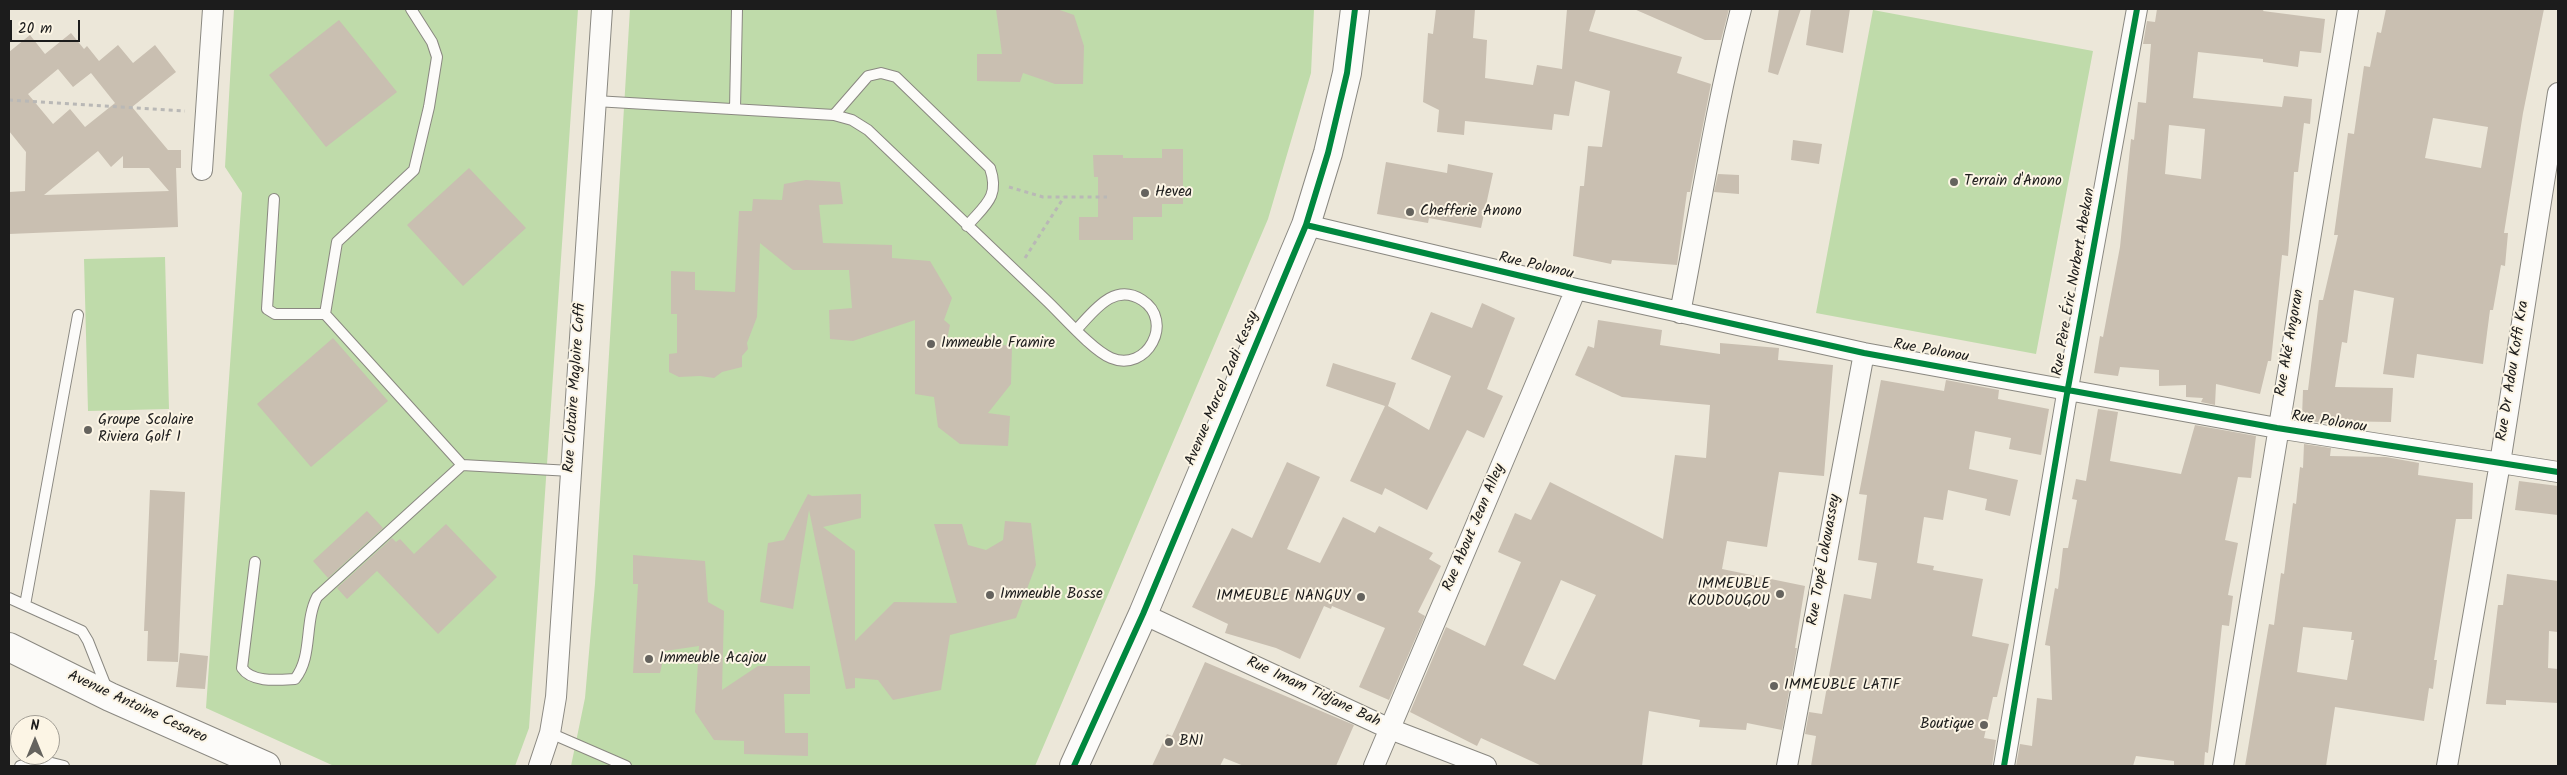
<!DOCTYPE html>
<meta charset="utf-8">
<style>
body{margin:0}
#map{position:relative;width:2567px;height:775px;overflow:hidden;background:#ece7d9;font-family:Kalam,sans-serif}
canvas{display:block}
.frame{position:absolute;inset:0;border:10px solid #1c1c1c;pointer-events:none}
.north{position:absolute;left:10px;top:715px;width:50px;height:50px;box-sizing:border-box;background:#fcf5e5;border:1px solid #a29e95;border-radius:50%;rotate:0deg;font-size:14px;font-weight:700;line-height:20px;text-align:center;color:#1c1c1c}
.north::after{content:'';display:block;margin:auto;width:18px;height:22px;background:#65635e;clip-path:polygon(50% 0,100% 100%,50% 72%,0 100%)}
.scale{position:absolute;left:10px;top:20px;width:70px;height:22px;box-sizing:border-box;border:2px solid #1c1c1c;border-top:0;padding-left:6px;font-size:15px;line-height:18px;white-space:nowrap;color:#1c1c1c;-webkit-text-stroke:4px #fcf5e5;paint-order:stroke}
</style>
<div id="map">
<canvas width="2567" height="775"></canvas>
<div class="frame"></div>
<div class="north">N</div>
<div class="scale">20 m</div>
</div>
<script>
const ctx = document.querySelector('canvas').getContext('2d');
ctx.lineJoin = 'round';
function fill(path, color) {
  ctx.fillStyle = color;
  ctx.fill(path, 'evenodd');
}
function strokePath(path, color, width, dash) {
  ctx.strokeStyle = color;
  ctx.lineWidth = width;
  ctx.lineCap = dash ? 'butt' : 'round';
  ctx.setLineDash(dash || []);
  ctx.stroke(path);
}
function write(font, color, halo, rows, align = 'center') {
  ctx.font = font + ' Kalam,sans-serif';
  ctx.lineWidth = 4;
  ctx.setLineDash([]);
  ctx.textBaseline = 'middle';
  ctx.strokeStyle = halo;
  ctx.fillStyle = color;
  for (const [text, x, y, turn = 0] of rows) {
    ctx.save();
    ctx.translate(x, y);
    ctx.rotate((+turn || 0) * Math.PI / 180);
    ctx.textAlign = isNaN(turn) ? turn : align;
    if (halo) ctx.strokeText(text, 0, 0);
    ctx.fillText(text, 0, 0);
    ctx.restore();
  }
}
const green = new Path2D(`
 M 234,9 L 578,9 L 529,728 L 515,766 L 334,766 L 206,708 L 242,193 L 225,167 Z
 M 630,9 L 1314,9 L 1311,73 L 1268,219 L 1035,766 L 571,766 L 585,698 L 595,584 Z
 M 1873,10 L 2093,51 L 2036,354 L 1816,313 Z
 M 165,257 L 169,409 L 88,411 L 84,259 Z`);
const building = new Path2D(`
 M 996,9 L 1057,9 L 1074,15 L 1084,46 L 1083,84 L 1055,84 L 1023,73 L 1020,82 L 977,81 L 977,54 L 1002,54 Z
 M 1436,9 L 1475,9 L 1473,38 L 1487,40 L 1485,78 L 1533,85 L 1537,65 L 1562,69 L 1567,9 L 1596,9 L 1589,31 L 1682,57 L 1677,73 L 1711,84 L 1690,192 L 1687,192 L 1677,265 L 1612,260 L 1611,264 L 1573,256 L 1580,186 L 1584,186 L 1588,146 L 1602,147 L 1610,91 L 1575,81 L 1569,116 L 1554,114 L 1552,130 L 1465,121 L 1464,135 L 1437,132 L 1439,110 L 1423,102 L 1428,33 L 1433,34 Z
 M 1634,9 L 1729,9 L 1721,40 L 1705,40 Z
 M 1779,9 L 1801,9 L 1778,75 L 1768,72 Z
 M 1811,9 L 1850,9 L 1843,53 L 1806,45 Z
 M 2157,9 L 2264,9 L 2263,11 L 2325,19 L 2321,53 L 2300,51 L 2298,67 L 2263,62 L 2263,59 L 2198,52 L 2193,98 L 2282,107 L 2284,96 L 2312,99 L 2310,124 L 2304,123 L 2298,172 L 2294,172 L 2288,256 L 2282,255 L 2271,361 L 2268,361 L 2260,394 L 2216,384 L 2215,405 L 2201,402 L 2203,398 L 2186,397 L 2186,385 L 2159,386 L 2159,370 L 2120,367 L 2118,376 L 2094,373 L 2100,336 L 2103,337 L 2120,247 L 2131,139 L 2134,140 L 2138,102 L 2146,103 L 2151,44 L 2143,44 L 2147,21 L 2155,22 ZM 2169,125 L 2205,129 L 2201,179 L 2165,174 Z
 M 2386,9 L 2544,9 L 2523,113 L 2504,233 L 2508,233 L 2505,266 L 2501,265 L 2493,310 L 2490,310 L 2483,364 L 2417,354 L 2414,378 L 2383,374 L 2394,298 L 2354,290 L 2347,343 L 2342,342 L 2335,387 L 2393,388 L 2391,422 L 2331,421 L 2331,424 L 2304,420 L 2304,417 L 2302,417 L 2303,390 L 2308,390 L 2319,300 L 2323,300 L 2338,235 L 2334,235 L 2348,133 L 2354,134 L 2364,66 L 2370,67 L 2377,32 L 2381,33 ZM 2433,118 L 2488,127 L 2481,168 L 2425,158 Z
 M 339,20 L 397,92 L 326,147 L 269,75 Z
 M 71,33 L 84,49 L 87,46 L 99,61 L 118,45 L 133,63 L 155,45 L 176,72 L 132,107 L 168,150 L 181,150 L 181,168 L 176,168 L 178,227 L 9,234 L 9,192 L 25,191 L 26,152 L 9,131 L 9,52 L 30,35 L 45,54 ZM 58,69 L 73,87 L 91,73 L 115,103 L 85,127 L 70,109 L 53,124 L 28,94 ZM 98,151 L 111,167 L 123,156 L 123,168 L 149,168 L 169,191 L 44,195 Z
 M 1793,140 L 1822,144 L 1819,164 L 1791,160 Z
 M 1162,149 L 1183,149 L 1183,204 L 1162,204 L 1162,217 L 1133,217 L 1133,240 L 1079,240 L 1079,217 L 1098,217 L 1098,177 L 1094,177 L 1093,155 L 1123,155 L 1123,158 L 1162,158 Z
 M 1386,162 L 1447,173 L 1448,164 L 1493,173 L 1481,228 L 1429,218 L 1428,223 L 1377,214 Z
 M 469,168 L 526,228 L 463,286 L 407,225 Z
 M 1718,174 L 1739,175 L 1739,194 L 1714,192 Z
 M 806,180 L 840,182 L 843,204 L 819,205 L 823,243 L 892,245 L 892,258 L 930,261 L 952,298 L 944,320 L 950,325 L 947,340 L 1012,346 L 1011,384 L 988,413 L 1010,416 L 1008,446 L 960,444 L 938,427 L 934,397 L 915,394 L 915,320 L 853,341 L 830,339 L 829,310 L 852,308 L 849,270 L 793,270 L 760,243 L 757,317 L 747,343 L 748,349 L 742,356 L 742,367 L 722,372 L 714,378 L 700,376 L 679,377 L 669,372 L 669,354 L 677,353 L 677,314 L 671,314 L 671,271 L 695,272 L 695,290 L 735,292 L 739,211 L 752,211 L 753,199 L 782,200 L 784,184 Z
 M 1482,303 L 1515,318 L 1487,389 L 1503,396 L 1484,438 L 1467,430 L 1427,510 L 1385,488 L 1382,495 L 1350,481 L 1385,406 L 1326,386 L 1333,363 L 1396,383 L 1388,406 L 1429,430 L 1451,376 L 1411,359 L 1431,312 L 1472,328 Z
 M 1598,320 L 1662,330 L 1660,345 L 1720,354 L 1720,343 L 1779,348 L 1778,360 L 1833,365 L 1824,476 L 1779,472 L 1767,547 L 1727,541 L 1722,569 L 1805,586 L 1795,648 L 1797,648 L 1782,730 L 1747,723 L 1746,730 L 1699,727 L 1700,720 L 1649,711 L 1642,766 L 1542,766 L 1481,738 L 1477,746 L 1410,712 L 1446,627 L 1485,646 L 1521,562 L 1498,552 L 1515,513 L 1531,520 L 1550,482 L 1663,539 L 1675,455 L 1706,458 L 1710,405 L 1622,397 L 1575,375 L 1588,346 L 1594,348 ZM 1561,580 L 1596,595 L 1555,680 L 1523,665 Z
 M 333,338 L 388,401 L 311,467 L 257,404 Z
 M 1881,380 L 1944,391 L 1946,380 L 1999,390 L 1998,399 L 2049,409 L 2041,455 L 2009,449 L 2011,438 L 1975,431 L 1969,469 L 2018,480 L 2010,516 L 1985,510 L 1987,499 L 1948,490 L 1943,520 L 1924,517 L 1917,563 L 1934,566 L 1933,570 L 1983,579 L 1972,636 L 2009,644 L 1997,697 L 1993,697 L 1984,738 L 1996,740 L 1992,766 L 1811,766 L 1816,736 L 1805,734 L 1809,712 L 1822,714 L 1844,594 L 1871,599 L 1877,563 L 1858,560 L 1867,495 L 1859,494 Z
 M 2098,409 L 2118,412 L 2110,461 L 2181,474 L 2195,425 L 2256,436 L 2251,478 L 2238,477 L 2225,540 L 2238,543 L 2228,595 L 2233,596 L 2229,626 L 2222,625 L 2208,753 L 2205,752 L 2204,766 L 2174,766 L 2174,761 L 2136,756 L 2133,766 L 2016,766 L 2020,744 L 2032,746 L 2037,698 L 2052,700 L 2050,646 L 2045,645 L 2055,588 L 2058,589 L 2063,548 L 2068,548 L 2077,500 L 2072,499 L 2076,479 L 2086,481 Z
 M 2304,444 L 2331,448 L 2330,456 L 2386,457 L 2419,463 L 2418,475 L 2473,483 L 2472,519 L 2456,519 L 2434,660 L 2437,660 L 2433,689 L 2429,688 L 2424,721 L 2335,707 L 2326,766 L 2245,766 L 2269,624 L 2274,625 L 2281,573 L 2284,574 L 2293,503 L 2296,504 L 2300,467 L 2303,468 ZM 2303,627 L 2352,632 L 2351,640 L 2354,640 L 2347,680 L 2297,672 Z
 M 1287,462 L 1320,477 L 1287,549 L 1320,563 L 1343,517 L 1375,533 L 1379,526 L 1433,553 L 1429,559 L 1441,566 L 1418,612 L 1425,616 L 1389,700 L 1359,687 L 1385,628 L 1332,606 L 1331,609 L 1324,606 L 1300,659 L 1276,648 L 1225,633 L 1228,624 L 1192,607 L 1232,528 L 1252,538 Z
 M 2519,481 L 2558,486 L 2558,515 L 2515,510 Z
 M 150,490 L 185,492 L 178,662 L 147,661 L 148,631 L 144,631 Z
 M 808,494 L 812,496 L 861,494 L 861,518 L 823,527 L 855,551 L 855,641 L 894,602 L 957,603 L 934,524 L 962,524 L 968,545 L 986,550 L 1003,540 L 1005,521 L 1031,523 L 1036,565 L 1016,618 L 950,635 L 941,690 L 893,700 L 878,680 L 855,678 L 855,688 L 846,689 L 809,510 L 793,609 L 760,602 L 768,543 L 784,540 Z
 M 367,511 L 383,528 L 328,578 L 313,561 Z
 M 446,524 L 497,577 L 438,634 L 377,571 L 347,599 L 337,588 L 392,538 L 396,542 L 400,539 L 414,554 Z
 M 633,555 L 705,561 L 708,602 L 724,611 L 722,690 L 758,666 L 810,666 L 810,694 L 784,694 L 785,733 L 808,733 L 808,756 L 744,754 L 744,741 L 714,740 L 695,712 L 699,646 L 665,651 L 660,673 L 633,673 L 638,584 L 633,584 Z
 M 2507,574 L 2558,581 L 2558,632 L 2549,631 L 2548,668 L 2558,669 L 2558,703 L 2506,700 L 2506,705 L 2486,704 L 2498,605 L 2503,605 Z
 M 180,653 L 208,656 L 205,689 L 176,687 Z
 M 1205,662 L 1354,725 L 1336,766 L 1244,766 L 1224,758 L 1220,766 L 1152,766 L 1167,734 L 1172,736 Z`);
const path = new Path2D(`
 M 9,100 L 185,111
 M 1009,187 L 1043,197 L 1107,197
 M 1025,258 L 1064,197`);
const lane = new Path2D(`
 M 595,101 L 834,115 L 852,120 L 868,130 C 927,187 987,243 1046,300 C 1062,315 1092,350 1111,358 C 1147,373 1175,321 1142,300 C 1114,282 1094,311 1077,329
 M 735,109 L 737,9
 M 834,115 L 868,76 L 881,73 L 896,77 L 990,168 C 1000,197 985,205 967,226
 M 274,199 L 267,309 L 275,314 L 325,314 L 462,465 L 571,471
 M 325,314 L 337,242 L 414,170 L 429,107 L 437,57 L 432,42 L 411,9
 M 255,562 L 242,668 C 252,683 278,680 295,679 C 313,657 304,622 317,597 L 462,465
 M 9,598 L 82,631 L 88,641 L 107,689
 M 25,605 L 78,315
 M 550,733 L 626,766
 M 20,766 L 40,760 L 64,766`);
const street = new Path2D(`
 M 202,170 L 213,9
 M 1306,225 L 1576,289 L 1864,353 L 2277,428 L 2558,472
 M 1680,313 C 1700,211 1715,109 1741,9
 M 1143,614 L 1390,729 L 1486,766
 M 539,766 L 550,733 L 556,697 L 602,9
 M 1374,766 L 1576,289
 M 1787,766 L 1864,353
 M 2004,766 L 2068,388 L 2137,9
 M 2223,766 L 2348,9
 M 2447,766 L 2500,463 L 2558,93`);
const secondary = new Path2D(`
 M 9,647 L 110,697 L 266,766
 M 1074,766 L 1143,614 L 1306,225 L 1328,153 L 1347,73 L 1355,9`);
const cycleway = new Path2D(`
 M 1306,225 L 1576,289 L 1864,353 L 2277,428 L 2558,472
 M 1074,766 L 1143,614 L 1306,225 L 1328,153 L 1347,73 L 1355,9
 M 2004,766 L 2068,388 L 2137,9`);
const markers = [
 [1954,182,5,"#65635e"],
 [1145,193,5,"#65635e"],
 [1410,212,5,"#65635e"],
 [931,344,5,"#65635e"],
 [88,430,5,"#65635e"],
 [1780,594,5,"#65635e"],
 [990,595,5,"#65635e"],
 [1361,597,5,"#65635e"],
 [649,659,5,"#65635e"],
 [1774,686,5,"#65635e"],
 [1984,725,5,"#65635e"],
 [1169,742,5,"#65635e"]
];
const poiNames = [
 ["Terrain d'Anono",1964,182],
 ["Hevea",1155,193],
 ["Chefferie Anono",1420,212],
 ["Immeuble Framire",941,344],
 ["Groupe Scolaire",98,421],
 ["Riviera Golf 1",98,438],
 ["IMMEUBLE",1770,585,"right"],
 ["KOUDOUGOU",1770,602,"right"],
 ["Immeuble Bosse",1000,595],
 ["IMMEUBLE NANGUY",1351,597,"right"],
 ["Immeuble Acajou",659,659],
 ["IMMEUBLE LATIF",1784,686],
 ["Boutique",1974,725,"right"],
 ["BNI",1179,742]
];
const streetNames = [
 ["Rue Polonou",1536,267,13],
 ["Rue Père Éric Norbert Abekan",2075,282,-80],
 ["Rue Aké Angoran",2291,343,-80],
 ["Rue Polonou",1931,352,10],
 ["Rue Dr Adou Koffi Kra",2514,371,-81],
 ["Rue Clotaire Magloire Coffi",576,388,-86],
 ["Avenue Marcel Zadi Kessy",1223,389,-67],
 ["Rue Polonou",2329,423,9],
 ["Rue About Jean Alley",1475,528,-67],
 ["Rue Topé Lokouassey",1825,560,-80],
 ["Rue Imam Tidjane Bah",1313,693,25],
 ["Avenue Antoine Cesareo",137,708,25]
];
fill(green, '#bfdbaa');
fill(building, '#c9bfb1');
strokePath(lane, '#8a8881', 12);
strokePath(street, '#8a8881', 22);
strokePath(secondary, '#8a8881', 30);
strokePath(path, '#b9b8b6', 3, [4, 4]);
strokePath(lane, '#fcfbf9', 10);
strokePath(street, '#fcfbf9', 20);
strokePath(secondary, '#fcfbf9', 28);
strokePath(cycleway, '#00873e', 6);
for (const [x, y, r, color] of markers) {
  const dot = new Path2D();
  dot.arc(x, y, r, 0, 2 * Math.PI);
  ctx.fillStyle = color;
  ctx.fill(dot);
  strokePath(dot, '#fcf5e5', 2);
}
write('15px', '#1c1c1c', '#fcf5e5', poiNames, 'left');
write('15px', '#1c1c1c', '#fcf5e5', streetNames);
</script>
